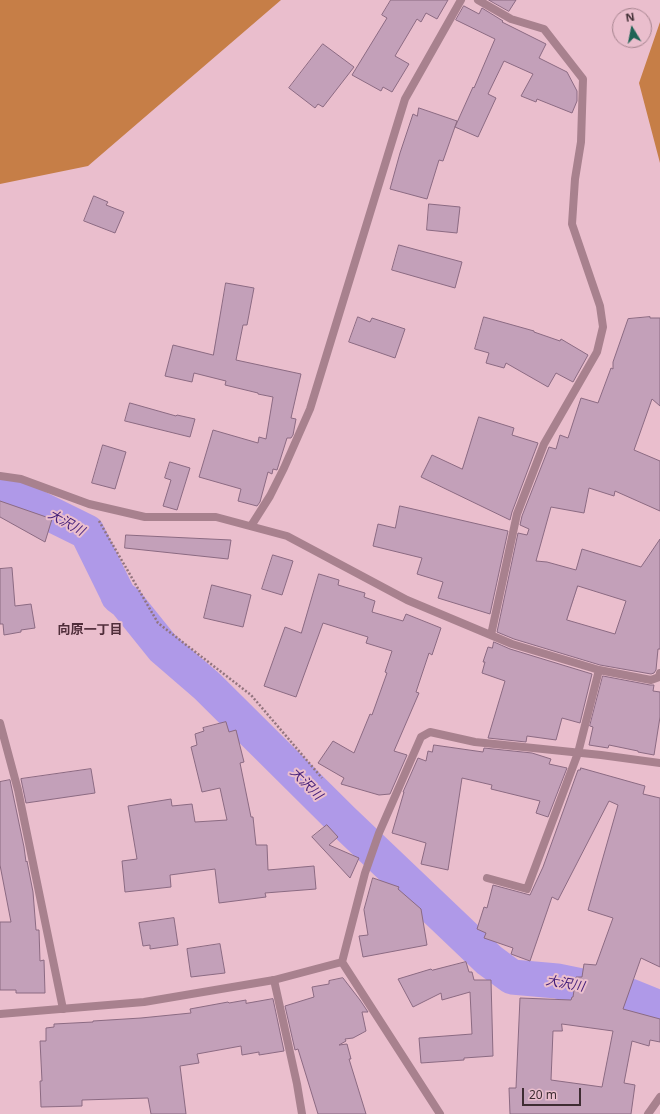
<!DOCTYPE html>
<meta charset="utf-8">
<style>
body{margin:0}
#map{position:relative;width:660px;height:1114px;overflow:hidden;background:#eabecd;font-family:"Noto Sans",sans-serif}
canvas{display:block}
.north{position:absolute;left:612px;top:8px;width:40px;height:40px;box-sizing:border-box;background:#eabecd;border:1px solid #a6848f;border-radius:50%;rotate:350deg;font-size:11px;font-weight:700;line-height:16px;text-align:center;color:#3f2d33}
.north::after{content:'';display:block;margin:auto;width:14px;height:18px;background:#1e6355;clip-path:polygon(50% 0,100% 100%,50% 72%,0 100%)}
.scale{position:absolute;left:522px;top:1088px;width:59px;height:18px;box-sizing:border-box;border:2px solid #3f2d33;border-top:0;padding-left:5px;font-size:12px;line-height:14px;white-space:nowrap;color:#3f2d33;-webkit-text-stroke:3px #eabecd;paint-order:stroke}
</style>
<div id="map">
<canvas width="660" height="1114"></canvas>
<div class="north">N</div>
<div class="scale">20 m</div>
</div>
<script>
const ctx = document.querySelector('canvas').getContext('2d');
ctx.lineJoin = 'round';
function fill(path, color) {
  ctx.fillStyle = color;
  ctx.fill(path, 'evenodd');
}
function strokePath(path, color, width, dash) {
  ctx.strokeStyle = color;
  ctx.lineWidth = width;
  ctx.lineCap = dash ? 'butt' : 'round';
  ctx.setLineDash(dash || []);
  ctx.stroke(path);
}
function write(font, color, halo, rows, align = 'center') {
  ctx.font = font + ' "Noto Sans","Noto Sans JP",sans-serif';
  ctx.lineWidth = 4;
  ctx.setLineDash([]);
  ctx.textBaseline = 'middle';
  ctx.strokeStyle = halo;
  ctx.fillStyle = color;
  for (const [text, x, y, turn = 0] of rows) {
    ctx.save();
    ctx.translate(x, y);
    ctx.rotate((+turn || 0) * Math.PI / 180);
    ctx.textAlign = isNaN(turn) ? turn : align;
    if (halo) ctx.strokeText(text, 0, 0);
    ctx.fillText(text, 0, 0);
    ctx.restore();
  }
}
const forest = new Path2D(`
 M 0,0 L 281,0 L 88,166 L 0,184 Z
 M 660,22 L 660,163 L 639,83 Z`);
const river = new Path2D(`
 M 0,492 L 8,493 L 87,532 L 117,593 L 118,596 L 126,602 L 163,648 L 207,686 L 342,820 L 489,960 L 512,977 L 557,981 L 630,996 L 660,1008`);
const building = new Path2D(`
 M 391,0 L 448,0 L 437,19 L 426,13 L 421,22 L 417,19 L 395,56 L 409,64 L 392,92 L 383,87 L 381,91 L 352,75 L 387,18 L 382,15 Z
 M 489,0 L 516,0 L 509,11 Z
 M 464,6 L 479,14 L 482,8 L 503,21 L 502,22 L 546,44 L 539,58 L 567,72 L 577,91 L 577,101 L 572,113 L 537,99 L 536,102 L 521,96 L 533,74 L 504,61 L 488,94 L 496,98 L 478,137 L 455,127 L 473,87 L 474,88 L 495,39 L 456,20 Z
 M 323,44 L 354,67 L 323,107 L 318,104 L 315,108 L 289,88 Z
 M 419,108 L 457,121 L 443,161 L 439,160 L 427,199 L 390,189 L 400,153 L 413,114 L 417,116 Z
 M 94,196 L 108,202 L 106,205 L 124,212 L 115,233 L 84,221 Z
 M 429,204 L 460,207 L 457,233 L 427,230 Z
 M 399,245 L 462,262 L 455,288 L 392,270 Z
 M 226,283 L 254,288 L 247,325 L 243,325 L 236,360 L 301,374 L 291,418 L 296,419 L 293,435 L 291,438 L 287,438 L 277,470 L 273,469 L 272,474 L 268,472 L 260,502 L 257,506 L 238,501 L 241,489 L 199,477 L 213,430 L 258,443 L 259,437 L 266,439 L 273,397 L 258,394 L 258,393 L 225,385 L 226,381 L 194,373 L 192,382 L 165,376 L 173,345 L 213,355 Z
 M 358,317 L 370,322 L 372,318 L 405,329 L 395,358 L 349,342 Z
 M 484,317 L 534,331 L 534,332 L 560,341 L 561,339 L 588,355 L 573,382 L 556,373 L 548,387 L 506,363 L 504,368 L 486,363 L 489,353 L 475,349 Z
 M 650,317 L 650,318 L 660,318 L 660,406 L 652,399 L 634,450 L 660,461 L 660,511 L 615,491 L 614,496 L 589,488 L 584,513 L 551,507 L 536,561 L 547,562 L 576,570 L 582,549 L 641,567 L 660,539 L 660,649 L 658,649 L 656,670 L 654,673 L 651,674 L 600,665 L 514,639 L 497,632 L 518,533 L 527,535 L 529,529 L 520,525 L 522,516 L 549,447 L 556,449 L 560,435 L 568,438 L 581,398 L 598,403 L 611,368 L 613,369 L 613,362 L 628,319 ZM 578,586 L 626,601 L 615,634 L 567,620 Z
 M 130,403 L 176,416 L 177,415 L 195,419 L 190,437 L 125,421 Z
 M 479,417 L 514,428 L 512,435 L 538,443 L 512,512 L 510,520 L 421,477 L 432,455 L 462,469 Z
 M 103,445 L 126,452 L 115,489 L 92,483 Z
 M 170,462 L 190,468 L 177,510 L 163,506 L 171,480 L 165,478 Z
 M 0,501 L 52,519 L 45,542 L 0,517 Z
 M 400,506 L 508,531 L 490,614 L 438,598 L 443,582 L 417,574 L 422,558 L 373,546 L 378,524 L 395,528 Z
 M 126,535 L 231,540 L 228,559 L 125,548 Z
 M 273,555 L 293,561 L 282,595 L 262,589 Z
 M 12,568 L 15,606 L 31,604 L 35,628 L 21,630 L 21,632 L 4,635 L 3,624 L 0,624 L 0,569 Z
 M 319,574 L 339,580 L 338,585 L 365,593 L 364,597 L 375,601 L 372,612 L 403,621 L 406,614 L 441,628 L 432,655 L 429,653 L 416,692 L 419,693 L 394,751 L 407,755 L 390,794 L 379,795 L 341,784 L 344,778 L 318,763 L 333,741 L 354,753 L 370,714 L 372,715 L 387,673 L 385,672 L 392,651 L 366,643 L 368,637 L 323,623 L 296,697 L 264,686 L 285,627 L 301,633 Z
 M 212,585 L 251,595 L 243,627 L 204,618 Z
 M 494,642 L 510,649 L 592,674 L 580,723 L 562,718 L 556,740 L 527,736 L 526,742 L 488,738 L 505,681 L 482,673 L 485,662 L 483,662 L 488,647 L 492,648 Z
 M 603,676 L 650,685 L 654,685 L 653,691 L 660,692 L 660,717 L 654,755 L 638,752 L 638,751 L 609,745 L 608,748 L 589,745 L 593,727 L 590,726 Z
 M 226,722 L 229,732 L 236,730 L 244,762 L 240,763 L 251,817 L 253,817 L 256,845 L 267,845 L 268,870 L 314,866 L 316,889 L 265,893 L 266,897 L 219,903 L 215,869 L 170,875 L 171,887 L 125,892 L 122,861 L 137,859 L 128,806 L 171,799 L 172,806 L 192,804 L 195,822 L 227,820 L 220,788 L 202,792 L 191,747 L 197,745 L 195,734 L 204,731 L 203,728 Z
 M 434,745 L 483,752 L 484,748 L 532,753 L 551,759 L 549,764 L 567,768 L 548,817 L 536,813 L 540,801 L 491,789 L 492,785 L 462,778 L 448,870 L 421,864 L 426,843 L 392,833 L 404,792 L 403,792 L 418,758 L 426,761 L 428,751 L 432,752 Z
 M 581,768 L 645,786 L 643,794 L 660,798 L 660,967 L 641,958 L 623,1009 L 660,1019 L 660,1042 L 650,1040 L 649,1046 L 632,1041 L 624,1083 L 635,1085 L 631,1114 L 510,1114 L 509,1088 L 516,1088 L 520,998 L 571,1000 L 572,997 L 573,997 L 576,977 L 582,977 L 584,964 L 596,965 L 613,918 L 588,910 L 618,805 L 609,801 L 558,900 L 552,897 L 530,961 L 511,954 L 513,948 L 484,938 L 486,933 L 477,929 L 484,907 L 487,908 L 493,885 L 530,895 L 543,867 L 578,770 L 580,770 ZM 562,1024 L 613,1031 L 602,1087 L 551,1080 L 553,1031 L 562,1031 Z
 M 91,769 L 95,793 L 26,803 L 21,779 Z
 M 10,780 L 24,847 L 26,862 L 27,861 L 33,892 L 36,930 L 39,930 L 40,961 L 44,960 L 45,993 L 16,993 L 16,990 L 0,990 L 0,922 L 11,922 L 0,865 L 0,782 Z
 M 327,825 L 338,837 L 329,845 L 359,858 L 350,878 L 312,837 Z
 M 373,878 L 399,887 L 398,889 L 421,909 L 427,945 L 363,957 L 359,936 L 368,935 L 364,910 Z
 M 174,918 L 178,945 L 150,949 L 150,945 L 143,946 L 139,923 Z
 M 220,944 L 225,973 L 191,977 L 187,949 Z
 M 466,962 L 469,972 L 472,972 L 474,980 L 491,980 L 493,1056 L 464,1058 L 464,1060 L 421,1063 L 419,1038 L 472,1034 L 470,992 L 442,1000 L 441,993 L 413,1007 L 398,979 L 431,969 L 432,970 Z
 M 343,978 L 360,1000 L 368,1012 L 362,1012 L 366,1031 L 353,1038 L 345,1039 L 346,1041 L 339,1045 L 347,1044 L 351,1059 L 349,1059 L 366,1114 L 318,1114 L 298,1049 L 295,1050 L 285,1006 L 314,997 L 312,987 L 329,984 L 329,981 Z
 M 273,999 L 284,1051 L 259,1055 L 259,1052 L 242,1055 L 241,1046 L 197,1054 L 199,1063 L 180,1066 L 186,1114 L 151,1114 L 148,1098 L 82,1100 L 82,1106 L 41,1107 L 40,1081 L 42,1081 L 40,1041 L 46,1041 L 46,1028 L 54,1027 L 54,1024 L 93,1022 L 93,1021 L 141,1018 L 191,1013 L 190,1009 L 228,1002 L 229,1003 L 246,1000 L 246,1003 Z`);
const path = new Path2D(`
 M 99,521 L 158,623 L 251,695 L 322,778`);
const lane = new Path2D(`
 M 0,723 L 18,790 L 63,1009
 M 487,878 L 527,889 L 578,753
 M 274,980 L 297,1084 L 302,1114`);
const street = new Path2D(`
 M 478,0 L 511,19 L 544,29 L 583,79 L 581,142 L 575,179 L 572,224 L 600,306 L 603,327 L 597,352 L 544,444 L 517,514 L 491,635
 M 0,476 L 21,479 L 89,504 L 145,517 L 216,517 L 287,536 L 407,600 L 512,644 L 599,670 L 578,753
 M 251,526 L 270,496 L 284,468 L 310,409 L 405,99 L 461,0
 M 599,670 L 651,680 L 659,677 L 660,673
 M 0,1014 L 144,1002 L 274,980 L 342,962
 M 440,1114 L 342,962 L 365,873 L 379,833 L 421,737 L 430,732 L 475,742 L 601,755 L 660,763
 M 648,1114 L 660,1097`);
const waterNames = [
 ["大沢川",66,523,29],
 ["大沢川",306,784,45],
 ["大沢川",565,984,10]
];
const neighbourhoodNames = [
 ["向原一丁目",90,630]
];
fill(forest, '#c67e47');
strokePath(river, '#af99e8', 35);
fill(building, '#c3a0b9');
strokePath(building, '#8b6a82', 1);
strokePath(path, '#92747e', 2.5, [2, 2]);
strokePath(lane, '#a8818e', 8);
strokePath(street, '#a8818e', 8);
write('italic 13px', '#431e79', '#eabecd', waterNames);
write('bold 13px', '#502d3a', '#eabecd', neighbourhoodNames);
</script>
